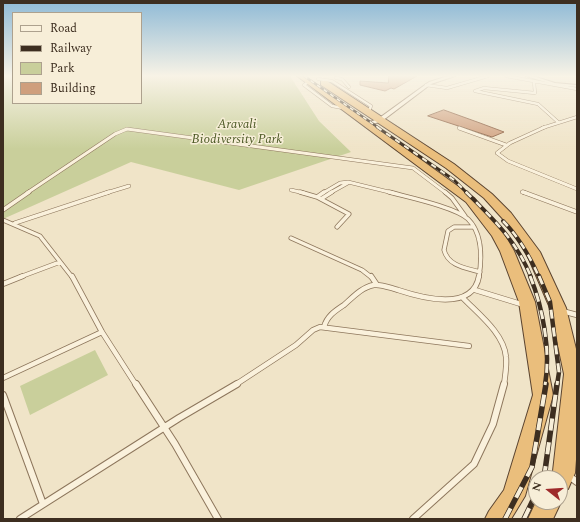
<!DOCTYPE html>
<style>
body{margin:0}
#map{position:relative;width:580px;height:522px;overflow:hidden;background:#f0e4c8;font-family:Spectral,serif}
canvas{display:block}
.frame{position:absolute;inset:0;border:4px solid #3d2e20;pointer-events:none}
.legend{position:absolute;left:12px;top:12px;width:130px;height:92px;box-sizing:border-box;background:#f7eed8;border:1px solid #ada18e;margin:0;padding:5px 7px;list-style:none;font-size:12px;color:#3d2e20}
.legend li{display:flex;align-items:center;gap:8px;height:20px}
.legend b{width:20px;border:1px solid #ada18e}
.north{position:absolute;left:528px;top:470px;width:40px;height:40px;box-sizing:border-box;background:#f7eed8;border:1px solid #ada18e;border-radius:50%;rotate:287deg;font-size:11px;font-weight:700;line-height:16px;text-align:center;color:#3d2e20}
.north::after{content:'';display:block;margin:auto;width:14px;height:18px;background:#9e2a2b;clip-path:polygon(50% 0,100% 100%,50% 72%,0 100%)}
</style>
<div id="map">
<canvas width="580" height="522"></canvas>
<div class="frame"></div>
<ul class="legend">
<li><b style="height:5px;background:#faf1dc"></b>Road</li>
<li><b style="height:5px;background:#3d2e20"></b>Railway</li>
<li><b style="height:11px;background:#c9cf9b"></b>Park</li>
<li><b style="height:11px;background:#cf9f7d"></b>Building</li>
</ul>
<div class="north">N</div>
</div>
<script>
const ctx = document.querySelector('canvas').getContext('2d');
ctx.lineJoin = 'round';
function fill(path, color) {
  ctx.fillStyle = color;
  ctx.fill(path, 'evenodd');
}
function strokePath(path, color, width, dash) {
  ctx.strokeStyle = color;
  ctx.lineWidth = width;
  ctx.lineCap = dash ? 'butt' : 'round';
  ctx.setLineDash(dash || []);
  ctx.stroke(path);
}
function write(font, color, halo, rows, align = 'center') {
  ctx.font = font + ' Spectral,serif';
  ctx.lineWidth = 3;
  ctx.setLineDash([]);
  ctx.textBaseline = 'middle';
  ctx.strokeStyle = halo;
  ctx.fillStyle = color;
  for (const [text, x, y, turn = 0] of rows) {
    ctx.save();
    ctx.translate(x, y);
    ctx.rotate((+turn || 0) * Math.PI / 180);
    ctx.textAlign = isNaN(turn) ? turn : align;
    if (halo) ctx.strokeText(text, 0, 0);
    ctx.fillText(text, 0, 0);
    ctx.restore();
  }
}
const green = new Path2D(`
 M 3,76 L 13,76 L 13,103 L 141,103 L 141,76 L 290,76 L 319,121 L 351,152 L 239,190 L 131,162 L 3,219 Z
 M 95,350 L 108,375 L 30,415 L 20,386 Z`);
const building = new Path2D(`
 M 389,76 L 417,76 L 394,89 L 391,88 L 385,91 L 360,85 L 360,81 L 388,83 Z
 M 444,110 L 480,123 L 504,132 L 492,137 L 428,116 Z`);
const serviceFar4 = new Path2D(`
 M 506,76 L 577,89
 M 336,78 L 342,79 L 349,87
 M 318,79 L 332,81 L 371,106 L 369,111
 M 308,82 L 304,85 L 332,106 L 343,108
 M 534,82 L 535,93 L 484,88 L 475,91 L 538,104 L 558,122
 M 426,85 L 447,88 L 488,76
 M 542,128 L 577,117`);
const serviceFar3 = new Path2D(`
 M 545,127 L 510,143 L 497,153 L 508,161 L 577,189
 M 459,128 L 506,145
 M 291,190 L 304,193
 M 522,192 L 526,193
 M 27,193 L 115,134 L 127,129 L 413,168 L 446,193
 M 106,193 L 129,186
 M 323,193 L 340,183 L 348,182 L 393,193
 M 330,193 L 348,183`);
const serviceFar2 = new Path2D(`
 M 300,192 L 317,197 L 324,192
 M 389,192 C 407,197 455,207 468,219 C 483,234 482,258 479,277
 M 445,192 L 452,198 L 465,216
 M 523,192 L 577,212
 M 317,197 L 349,214 L 337,227
 M 321,199 L 332,192
 M 3,210 L 29,192
 M 3,220 L 40,236 L 72,277
 M 15,223 L 109,192
 M 473,227 L 454,227 L 448,231 L 444,250 C 448,266 466,268 480,272
 M 291,238 L 362,270 L 371,277
 M 20,277 L 60,262`);
const serviceFar1 = new Path2D(`
 M 72,276 L 102,332 L 136,385
 M 371,276 L 377,285
 M 3,284 L 23,276
 M 475,290 L 524,305
 M 462,297 C 477,313 504,333 506,357 C 507,366 505,376 504,385
 M 562,311 L 577,315
 M 324,327 C 327,316 335,311 344,305 C 353,297 362,287 374,285 C 382,284 390,288 398,290 C 422,298 473,312 479,276
 M 3,378 L 102,332
 M 235,385 L 296,345 L 313,330 L 320,327 L 469,346`);
const service = new Path2D(`
 M 136,384 L 175,444 L 218,519
 M 3,395 L 43,504
 M 569,476 L 577,482
 M 20,519 L 179,418 L 237,384
 M 413,519 L 474,464 L 493,424 L 504,384`);
const minor = new Path2D(`
 M 448,76 L 455,76 L 431,84 L 382,121 L 367,126 L 364,124 L 378,119 L 429,82 Z
 M 526,76 L 533,76 L 555,83 L 577,85 L 577,87 L 555,85 Z`);
const trunk = new Path2D(`
 M 297,76 L 305,76 L 474,198 L 503,232 L 514,251 L 535,302 L 553,395 L 525,496 L 511,519 L 485,519 L 489,511 L 504,490 L 533,395 L 519,302 L 500,251 L 492,236 L 466,202 Z
 M 321,81 L 327,81 L 454,164 L 492,194 L 511,213 L 540,252 L 566,308 L 577,353 L 577,446 L 575,473 L 568,489 L 560,492 L 560,478 L 550,478 L 553,471 L 564,374 L 550,308 L 526,252 L 503,219 L 484,198 L 446,168 L 321,85 Z
 M 560,501 L 561,502 L 553,519 L 528,519 L 536,502 L 560,502 Z`);
const railFar4 = new Path2D(`
 M 304,76 L 379,128`);
const railFar3 = new Path2D(`
 M 377,127 L 454,180 L 467,193`);
const railFar2 = new Path2D(`
 M 466,192 C 494,220 516,240 531,277
 M 503,221 C 519,237 530,257 539,277`);
const railFar1 = new Path2D(`
 M 530,276 C 543,308 551,351 545,385
 M 539,276 L 550,302 L 559,372 L 557,385`);
const rail = new Path2D(`
 M 544,478 L 557,384
 M 505,519 L 532,467 L 546,384
 M 524,519 L 536,494`);
const farParknames = [
 ["Aravali",237,125],
 ["Biodiversity Park",237,140]
];
fill(green, '#c9cf9b');
fill(building, '#cf9f7d');
strokePath(building, '#8d5f41', 1);
strokePath(serviceFar4, '#8d765c', 3.5);
strokePath(serviceFar3, '#8d765c', 4);
strokePath(serviceFar2, '#8d765c', 5);
strokePath(serviceFar1, '#8d765c', 6);
strokePath(service, '#8d765c', 8);
strokePath(minor, '#8d765c', 2);
strokePath(trunk, '#5b4430', 2);
strokePath(serviceFar4, '#faf1dc', 2.5);
strokePath(serviceFar3, '#faf1dc', 3);
strokePath(serviceFar2, '#faf1dc', 3.5);
strokePath(serviceFar1, '#faf1dc', 4.5);
strokePath(service, '#faf1dc', 6);
fill(minor, '#faf1dc');
fill(trunk, '#eabe7c');
strokePath(railFar4, '#3d2e20', 2.5);
strokePath(railFar3, '#3d2e20', 3);
strokePath(railFar2, '#3d2e20', 4);
strokePath(railFar1, '#3d2e20', 4.5);
strokePath(rail, '#3d2e20', 5.5);
strokePath(railFar4, '#f7eed8', 1.5, [4]);
strokePath(railFar3, '#f7eed8', 2, [5.5]);
strokePath(railFar2, '#f7eed8', 2.5, [7]);
strokePath(railFar1, '#f7eed8', 3, [9]);
strokePath(rail, '#f7eed8', 4, [12]);
const sky = ctx.createLinearGradient(0, 0, 0, 149);
sky.addColorStop(0, '#8fbad6');
sky.addColorStop(0.51, '#f8f3e6');
sky.addColorStop(1, '#f8f3e600');
ctx.fillStyle = sky;
ctx.fillRect(0, 0, 580, 149);
write('italic 13px', '#4d5a26', '#f7eed8', farParknames);
</script>
